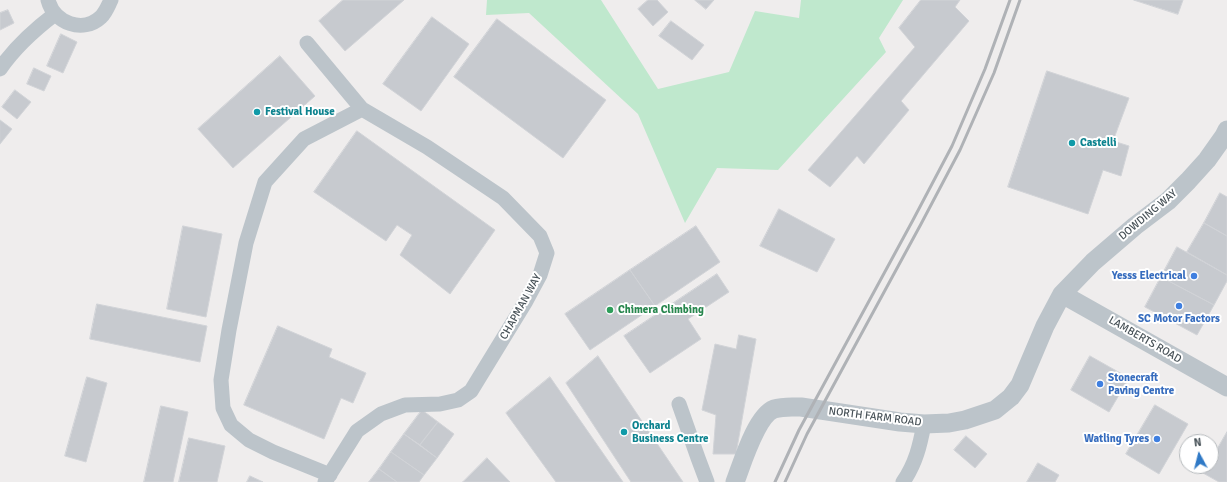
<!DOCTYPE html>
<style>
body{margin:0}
#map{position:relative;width:1227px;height:482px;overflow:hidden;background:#efeded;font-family:Signika,sans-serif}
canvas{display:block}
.north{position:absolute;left:1179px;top:434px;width:40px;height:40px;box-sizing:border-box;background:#fff;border:1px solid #b5b9bc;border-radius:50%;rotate:353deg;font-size:11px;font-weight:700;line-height:16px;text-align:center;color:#475157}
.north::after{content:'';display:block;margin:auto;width:14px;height:18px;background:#2f79c6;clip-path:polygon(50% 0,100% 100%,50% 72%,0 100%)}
</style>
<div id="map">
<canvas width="1227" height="482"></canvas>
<div class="north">N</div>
</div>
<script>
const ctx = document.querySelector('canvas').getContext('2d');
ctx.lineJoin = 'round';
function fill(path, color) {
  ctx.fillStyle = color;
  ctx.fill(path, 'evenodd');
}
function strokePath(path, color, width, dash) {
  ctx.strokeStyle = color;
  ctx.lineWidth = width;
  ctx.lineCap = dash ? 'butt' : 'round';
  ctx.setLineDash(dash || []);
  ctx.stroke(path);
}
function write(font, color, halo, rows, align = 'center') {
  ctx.font = font + ' Signika,sans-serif';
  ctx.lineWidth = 4;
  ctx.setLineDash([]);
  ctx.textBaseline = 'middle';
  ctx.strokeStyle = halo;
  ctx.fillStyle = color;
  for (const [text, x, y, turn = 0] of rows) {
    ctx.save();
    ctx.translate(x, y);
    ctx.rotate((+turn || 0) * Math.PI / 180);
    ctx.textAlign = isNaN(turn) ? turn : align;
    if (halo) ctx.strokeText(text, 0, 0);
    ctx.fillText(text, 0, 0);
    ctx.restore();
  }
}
const green = new Path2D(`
 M 487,0 L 601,0 L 658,89 L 729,72 L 755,11 L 799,18 L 801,0 L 903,0 L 879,38 L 886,52 L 778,170 L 717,168 L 685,223 L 638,114 L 529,13 L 486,15 Z`);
const building = new Path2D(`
 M 343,0 L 404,0 L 345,51 L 319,21 Z
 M 648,0 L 657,0 L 668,12 L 653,26 L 638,9 Z
 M 695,0 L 714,0 L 706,9 Z
 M 921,0 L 960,0 L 955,7 L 969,21 L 901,101 L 909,110 L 864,164 L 857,156 L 830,187 L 808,170 L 915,47 L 899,28 Z
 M 1134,0 L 1183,0 L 1178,14 Z
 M 8,10 L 14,23 L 0,30 L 0,13 Z
 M 432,17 L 469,44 L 421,111 L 383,84 Z
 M 497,19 L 606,100 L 563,158 L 454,77 Z
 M 671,21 L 704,45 L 692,60 L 659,36 Z
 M 61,34 L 77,42 L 63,73 L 47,66 Z
 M 280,56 L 315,96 L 233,168 L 198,129 Z
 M 34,68 L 51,76 L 44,91 L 27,84 Z
 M 1047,71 L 1129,98 L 1113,141 L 1129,146 L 1121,176 L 1103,170 L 1088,214 L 1008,187 Z
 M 15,90 L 31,102 L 17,119 L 2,107 Z
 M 0,120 L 12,129 L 0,144 Z
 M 357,131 L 495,230 L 450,294 L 400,255 L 412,235 L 397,225 L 386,241 L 314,192 Z
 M 1220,193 L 1227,197 L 1227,236 L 1204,223 Z
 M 779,209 L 835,239 L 817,272 L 760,246 Z
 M 1204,223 L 1227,236 L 1227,275 L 1187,252 Z
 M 183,226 L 222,234 L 206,317 L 167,309 Z
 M 696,226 L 720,262 L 655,306 L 630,270 Z
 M 1177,247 L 1227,275 L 1227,281 L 1214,305 L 1161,277 Z
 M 630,270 L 655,306 L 590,350 L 565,314 Z
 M 717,274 L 729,292 L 688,319 L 701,339 L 650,373 L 624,336 Z
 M 1161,277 L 1214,305 L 1197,335 L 1145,307 Z
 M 97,304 L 207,326 L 200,362 L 90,339 Z
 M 278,326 L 332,349 L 329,357 L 366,373 L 353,403 L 341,398 L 324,439 L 244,405 Z
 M 739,335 L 756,339 L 736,454 L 713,454 L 716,415 L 702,410 L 715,344 L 736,349 Z
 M 598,356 L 683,482 L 631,482 L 566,383 Z
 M 1090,356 L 1129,378 L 1109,412 L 1071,390 Z
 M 87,377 L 107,383 L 86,462 L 65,456 Z
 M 550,377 L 623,482 L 556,482 L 506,413 Z
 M 1155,405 L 1188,424 L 1159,474 L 1126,454 Z
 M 161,406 L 188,412 L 173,482 L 144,482 Z
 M 422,410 L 438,422 L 420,445 L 404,434 Z
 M 438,422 L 454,434 L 437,458 L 420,445 Z
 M 1227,432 L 1227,482 L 1219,482 L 1203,473 L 1207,466 L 1211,466 L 1211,460 Z
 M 404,434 L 437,458 L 424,475 L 391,452 Z
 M 966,436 L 987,454 L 975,468 L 954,450 Z
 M 189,438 L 225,446 L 217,482 L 179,482 Z
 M 391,452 L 424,475 L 419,482 L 397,482 L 379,469 Z
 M 487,458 L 510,482 L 463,482 Z
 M 1038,463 L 1059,475 L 1055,482 L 1027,482 Z
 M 379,469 L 397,482 L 369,482 Z
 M 250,476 L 263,482 L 247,482 Z`);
const minor = new Path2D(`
 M 48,0 C 54,23 83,34 101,17 C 106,12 108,6 111,0
 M 307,43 L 362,109 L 427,147 L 503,198 L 540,236 L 547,253 L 540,275 L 526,301 L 471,391 L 458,400 L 440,404 L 405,405 L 381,414 L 357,431 L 325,482
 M 0,69 C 15,47 34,30 55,14
 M 679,404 L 698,458 L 707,482
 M 330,475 L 273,452 L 249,440 L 231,425 L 223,408 L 221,380 L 229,330 L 246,243 L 265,182 L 304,139 L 362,109
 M 903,482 C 916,463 920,445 924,424`);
const tertiary = new Path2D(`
 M 1062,294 L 1227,387
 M 735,482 C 742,464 756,416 774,409 C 783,406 792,407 801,407 L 900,422 L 924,424 L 949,423 L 965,420 L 995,410 L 1011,397 L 1020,385 L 1045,326 L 1062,294 L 1093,262 L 1135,226 L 1168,201 L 1188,181 L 1207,160 L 1224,136 L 1227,130`);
const rail = new Path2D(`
 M 775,482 L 799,430 L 913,220 L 952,146 L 985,69 L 1010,0
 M 785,482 L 807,434 L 921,224 L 960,150 L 994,73 L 1020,0`);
const markers = [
 [257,112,4,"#0f9aa8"],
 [1072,143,4,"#0f9aa8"],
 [1194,276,4,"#3f7fe0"],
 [1179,306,4,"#3f7fe0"],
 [610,310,4,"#2e9e5b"],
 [1100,384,4,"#3f7fe0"],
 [624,432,4,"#0f9aa8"],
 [1157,439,4,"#3f7fe0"]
];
const cultureNames = [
 ["Festival House",265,112],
 ["Castelli",1080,143],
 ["Orchard",632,426],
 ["Business Centre",632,439]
];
const streetNames = [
 ["DOWDING WAY",1148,215,-40],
 ["CHAPMAN WAY",521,307,-61],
 ["LAMBERTS ROAD",1145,340,30],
 ["NORTH FARM ROAD",875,417,7]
];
const shopNames = [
 ["Yesss Electrical",1186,276],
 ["SC Motor Factors",1179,319,"center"],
 ["Stonecraft",1108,378,"left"],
 ["Paving Centre",1108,391,"left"],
 ["Watling Tyres",1149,439]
];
const leisureNames = [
 ["Chimera Climbing",618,310]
];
fill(green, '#bfe8cd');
fill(building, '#c7cacf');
strokePath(building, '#d1d3d7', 1);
strokePath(minor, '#bcc4ca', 15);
strokePath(tertiary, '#bcc4ca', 19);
strokePath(rail, '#afb2b6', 3);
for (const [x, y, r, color] of markers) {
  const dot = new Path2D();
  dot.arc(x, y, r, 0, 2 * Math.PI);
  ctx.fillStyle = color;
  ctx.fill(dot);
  strokePath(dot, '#fff', 1.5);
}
write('bold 11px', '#0d838f', '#fff', cultureNames, 'left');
write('11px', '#475157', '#fff', streetNames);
write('bold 11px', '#366cbe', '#fff', shopNames, 'right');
write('bold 11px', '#27864d', '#fff', leisureNames, 'left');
</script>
